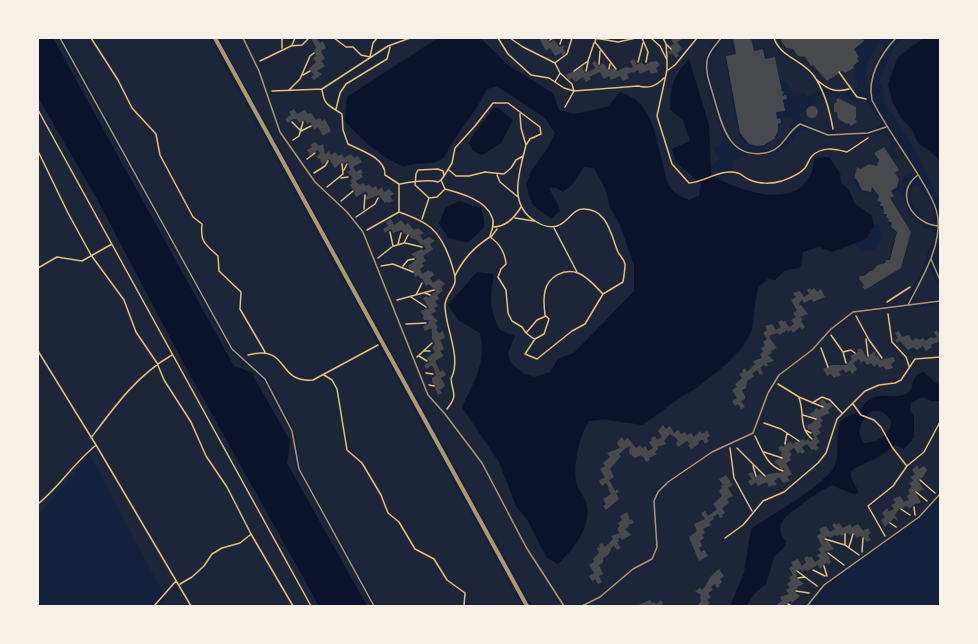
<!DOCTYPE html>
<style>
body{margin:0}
#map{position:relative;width:978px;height:644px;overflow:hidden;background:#14213d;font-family:Lato,sans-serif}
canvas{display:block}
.frame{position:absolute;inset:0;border:39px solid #f6f1e7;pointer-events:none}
</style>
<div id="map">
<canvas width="978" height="644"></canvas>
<div class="frame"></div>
</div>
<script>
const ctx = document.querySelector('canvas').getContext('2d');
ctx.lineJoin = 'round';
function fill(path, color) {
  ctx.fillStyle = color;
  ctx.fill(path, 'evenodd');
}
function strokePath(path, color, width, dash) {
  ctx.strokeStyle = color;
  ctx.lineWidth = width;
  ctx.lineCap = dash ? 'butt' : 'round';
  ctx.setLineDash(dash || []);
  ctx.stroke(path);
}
const green = new Path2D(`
 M 53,38 L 57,38 L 230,352 L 262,380 L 290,431 L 293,441 L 293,457 L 297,469 L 372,606 L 367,606 L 287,463 L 290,440 L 251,372 L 234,367 Z
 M 63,38 L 209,38 L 522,606 L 377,606 L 301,469 L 295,432 L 270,383 L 262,373 L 232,347 Z
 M 219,38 L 438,38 L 347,97 L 345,121 L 359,137 L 389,161 L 411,164 L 434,163 L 443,158 L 452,142 L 477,109 L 487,89 L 497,86 L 545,118 L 555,133 L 548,149 L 539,159 L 526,184 L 532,204 L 551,218 L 558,203 L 553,198 L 548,187 L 557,188 L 584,167 L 594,168 L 605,188 L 610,207 L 620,225 L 634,265 L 634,291 L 623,304 L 573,353 L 558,359 L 550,372 L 535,377 L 524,374 L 511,363 L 490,308 L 489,297 L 493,274 L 458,320 L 480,333 C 487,362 474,382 462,408 L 499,462 L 516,506 L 528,521 L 546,558 L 580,538 C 582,531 586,523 587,515 C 588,503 580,496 577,485 C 572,467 579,436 589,421 C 601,419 609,421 621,423 C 630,424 644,420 653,417 C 661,414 667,406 675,401 C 698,384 744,360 752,330 C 759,308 747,297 768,279 L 775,280 L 784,271 L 800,267 L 803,252 L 819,247 L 832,252 L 854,243 L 863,252 C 880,252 885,238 877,224 L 874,226 L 871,215 L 855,204 L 849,190 L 841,183 L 840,173 L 810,176 L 797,190 L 781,194 L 766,195 L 750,192 L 722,181 L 724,175 L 729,175 L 729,173 L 726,173 L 726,172 L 734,167 L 733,161 C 738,160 742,156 747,155 C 760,152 772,158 785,147 C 792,142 794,134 802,129 L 825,137 L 869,135 L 885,132 C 892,135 892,141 890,148 L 884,146 L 874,152 L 878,160 L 877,166 L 869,164 L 861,168 L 857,166 L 853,180 L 860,191 L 871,193 L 872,188 L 878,196 L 877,201 L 896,234 L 888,260 L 857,279 L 864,285 L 862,288 L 864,291 L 902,268 L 911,232 L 891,199 L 895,191 L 901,192 L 909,211 L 924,229 L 932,229 L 935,238 L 931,243 L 921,273 L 906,301 L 902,305 L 867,307 L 870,310 C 893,307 917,309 940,304 L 940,385 L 934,382 L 929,376 L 912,383 L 912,389 C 902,400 893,394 881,395 C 869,396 865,407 856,413 C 853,415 850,415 847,417 C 832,427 842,454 833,469 C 823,487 770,516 751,529 L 744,573 L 730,606 L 532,606 ZM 487,119 L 496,145 L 490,150 L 479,127 Z
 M 480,38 L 716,38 L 704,59 L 704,75 L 723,137 L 723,141 L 719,146 L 715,146 L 714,148 L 714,152 L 720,158 L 713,165 L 711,165 L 709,125 L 689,59 L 679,70 L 683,120 L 690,141 L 672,149 L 676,162 L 701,184 L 699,196 L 689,200 L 678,195 L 669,186 L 651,120 L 607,107 L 574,114 L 559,110 L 542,85 L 525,77 L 509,66 Z
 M 724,38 L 773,38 C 777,54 792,58 803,68 C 810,74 817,82 824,88 L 807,97 L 804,93 L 793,97 L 786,81 L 781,81 L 775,57 L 766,57 L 764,48 L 725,56 L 739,135 C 744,144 750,150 762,148 L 761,150 C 744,149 732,146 725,128 L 709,75 L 708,63 Z
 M 775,38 L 782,38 L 782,41 L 786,47 C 800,51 812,63 819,73 L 842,71 L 845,73 L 854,68 L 858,88 L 857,91 L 838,93 L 823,84 L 798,60 L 785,52 L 777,44 Z
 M 904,38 L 924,38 L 901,54 L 896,61 L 888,80 L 892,101 L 898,112 L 912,129 L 914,136 L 937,157 L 940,164 L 940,202 L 915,149 L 885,103 L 881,83 L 879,82 C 885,66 891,49 904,38 Z
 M 881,39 L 885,47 L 877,60 L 867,87 C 860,70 872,54 881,39 Z
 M 826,91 L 855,101 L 866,101 L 881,121 L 881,124 C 871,133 851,133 838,134 L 823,117 L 831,133 C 820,129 803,126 799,114 L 806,111 L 809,117 L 816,116 L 818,111 L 813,105 L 816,104 L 814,97 ZM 838,98 L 856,107 L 856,118 L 855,119 L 856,123 L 851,126 L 849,123 L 847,124 L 838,119 L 837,112 L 834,112 L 834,105 L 837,102 L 836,100 Z
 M 38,97 L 97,199 L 183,362 L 319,606 L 158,606 L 165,597 L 90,455 L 38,516 Z
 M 790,116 L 793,120 C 788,133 782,148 766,150 L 765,146 C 774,141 778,135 779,124 L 781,123 L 780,119 Z
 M 896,146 L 899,147 L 913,171 L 903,179 L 904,183 L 902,186 L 898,185 L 899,179 L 895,173 L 899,170 L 893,161 L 899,157 L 893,150 Z
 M 914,186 L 921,188 L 932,205 L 934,216 L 931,221 L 925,221 C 916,212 905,198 914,186 Z
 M 928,267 L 930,268 L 936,282 L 940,286 L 940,298 L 917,303 L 913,300 Z
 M 923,397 L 931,401 L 940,401 L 940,494 L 919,517 L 824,585 L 807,606 L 746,606 L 755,593 L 766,584 L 774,557 L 785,546 C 777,524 780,518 800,506 C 811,499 820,491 833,485 L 841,490 L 858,488 L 851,478 L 851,471 C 860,465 867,463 877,459 C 896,450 908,423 910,403 Z
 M 872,411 C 881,410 886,413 891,421 C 891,435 877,443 864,443 C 855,431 861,419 872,411 Z`);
const water = new Path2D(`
 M 38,38 L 53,38 L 234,366 L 251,372 L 290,441 L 287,463 L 367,606 L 319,606 L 183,362 L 97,199 L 38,97 Z
 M 438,38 L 480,38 L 509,66 L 553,93 L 559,110 L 574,114 L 607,107 L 620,92 C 655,102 655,140 664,169 C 665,175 666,182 670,187 C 674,194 682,197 689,200 L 699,196 L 701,184 L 676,162 L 672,149 L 690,141 L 683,120 L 670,110 C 670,86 673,77 689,59 L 709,125 L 711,176 C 737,188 791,212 810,176 C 813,172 813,163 815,158 L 829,157 L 840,173 L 841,183 L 849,190 L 855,204 L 871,215 L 874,226 L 866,239 L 832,252 L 819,247 L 803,252 L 801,267 L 784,271 L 775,280 L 767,279 L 758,287 L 754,310 L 752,330 L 742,347 L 725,365 L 698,387 L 675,401 L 655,416 L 642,425 L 604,419 L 589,421 C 579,436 572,468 577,485 C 579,491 584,496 586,502 C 593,525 574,549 558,564 L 547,558 L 528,521 L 516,506 L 499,462 L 462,407 C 474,382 487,362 480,333 L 458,320 L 448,305 L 477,272 L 494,274 C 490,296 489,310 500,330 L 515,336 L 508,353 L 511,363 L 524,374 L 535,377 L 550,372 L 558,359 L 574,353 L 634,291 L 634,265 L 620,225 L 610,207 L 605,188 L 594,168 L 584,167 L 572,185 L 563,192 L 557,188 L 549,187 C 552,196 558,202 560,211 L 551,219 L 532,204 L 526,185 L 531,171 L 548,148 L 555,133 L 545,118 L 497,86 L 487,89 C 477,109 465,123 453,141 C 449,147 447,156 440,160 C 429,166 415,161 404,167 C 381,157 362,140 345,121 L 347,97 Z
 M 924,38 L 940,38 L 940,164 L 937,157 L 918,143 L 912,129 L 901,118 L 892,101 L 888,85 L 898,57 Z
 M 493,108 L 498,108 L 513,120 L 501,143 L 482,155 L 473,151 L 469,143 C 474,130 486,121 493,108 Z
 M 459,201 L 481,208 L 484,219 L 484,227 L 468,243 L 448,238 L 439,224 L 445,208 Z
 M 924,372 L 934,382 L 940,385 L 940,401 L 931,401 L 923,397 L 911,403 L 910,410 L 914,417 L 914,438 L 904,449 L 895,445 C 881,457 866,461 851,471 L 851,478 L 859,493 L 853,494 L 832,485 C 821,490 812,496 803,503 C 792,513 769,523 786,541 L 785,546 L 774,557 L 766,584 L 755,593 L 746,606 L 730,606 L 744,573 L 751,529 C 777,511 807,496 830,473 C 842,461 835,440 839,425 C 842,416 851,417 857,412 C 862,408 865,402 870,399 C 882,392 894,400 906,394 C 917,389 907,376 924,372 ZM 872,411 C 881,410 886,413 891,421 C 892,435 877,443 864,443 C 855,432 861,419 872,411 Z`);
const building = new Path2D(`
 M 311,38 L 316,38 L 320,43 L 323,41 L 326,48 L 321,51 L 325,59 L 321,61 L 325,66 L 317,71 L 322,74 L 314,80 L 311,77 L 314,75 L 309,69 L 316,62 L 313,58 L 316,56 L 314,50 L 316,48 Z
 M 539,38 L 546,38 L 550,42 L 554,40 L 560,47 L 564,45 L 565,47 L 563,48 L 566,53 L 563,56 L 561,53 L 555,56 L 550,48 L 546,51 Z
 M 674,38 L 684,38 L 677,42 L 682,49 L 677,53 L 679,56 L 676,58 L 672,53 L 670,55 L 668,52 L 672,49 L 670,46 L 674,44 L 671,40 Z
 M 733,38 L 751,38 L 754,51 L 763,49 L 765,59 L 775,57 L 782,92 L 784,91 L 782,96 L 786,95 L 787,99 L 783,100 L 785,111 L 776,112 L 777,119 L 780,118 L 781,123 L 778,124 L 778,131 L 774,139 L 764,145 L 757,146 L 749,144 L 740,133 L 726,56 L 736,54 Z
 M 782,38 L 863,38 L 864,41 L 854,49 L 859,57 L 857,58 L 859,61 L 853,66 L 854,68 L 845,73 L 842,71 L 827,81 L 813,65 L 811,66 L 805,57 L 798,56 L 793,49 L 786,48 L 781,41 Z
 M 634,59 L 637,65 L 641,62 L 645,65 L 650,62 L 657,61 L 660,65 L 656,68 L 658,72 L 651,74 L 649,70 L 640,74 L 638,70 L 633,73 L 632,72 L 627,74 L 629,78 L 623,81 L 620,76 L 611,80 L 609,76 L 604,79 L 600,72 L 589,77 L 591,79 L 586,82 L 583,77 L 575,82 L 572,78 L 569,80 L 566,75 L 582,67 L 585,73 L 592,70 L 595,68 L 592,63 L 595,61 L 599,66 L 603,63 L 605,65 L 609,71 L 613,68 L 617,71 L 626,67 L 631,68 L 633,67 L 630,61 Z
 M 838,98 L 856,107 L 856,118 L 855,119 L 857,122 L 851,126 L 849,123 L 847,124 L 838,119 L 837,112 L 834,112 L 834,104 L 837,102 L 836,100 Z
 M806 112a6 6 0 1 1 12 0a6 6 0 1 1-12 0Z
 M 294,109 L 297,114 L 305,110 L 308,114 L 311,113 L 316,120 L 320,118 L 322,121 L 325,119 L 331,131 L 323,136 L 318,127 L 314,130 L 310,122 L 307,124 L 305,120 L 299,123 L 297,119 L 293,119 L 288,123 L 285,119 L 291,115 L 289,112 Z
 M 315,142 L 319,146 L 323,144 L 325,154 L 329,151 L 331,155 L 335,152 L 338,156 L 342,154 L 344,158 L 351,154 L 354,158 L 358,156 L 362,162 L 353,167 L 356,172 L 361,169 L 363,173 L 361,174 L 363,177 L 356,181 L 359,185 L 363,183 L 366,186 L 369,184 L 372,188 L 376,186 L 378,190 L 382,187 L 384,192 L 389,189 L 394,194 L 390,196 L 393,201 L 388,203 L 387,201 L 385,203 L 378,195 L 367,200 L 365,197 L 368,195 L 366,191 L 356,197 L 354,193 L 355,192 L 350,185 L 352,183 L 350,180 L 353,178 L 347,172 L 350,170 L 348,161 L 343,164 L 342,162 L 335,168 L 329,159 L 322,165 L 320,158 L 318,159 L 316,156 L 320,154 L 318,150 L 310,155 L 307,150 L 312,147 L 310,145 Z
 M 884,147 L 899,170 L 895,173 L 899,179 L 897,187 L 891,191 L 894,196 L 890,198 L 911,232 L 901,268 L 865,290 L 862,287 L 864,285 L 859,279 L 860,276 L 864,276 L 870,271 L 872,271 L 878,265 L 885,263 L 886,260 L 890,260 L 897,232 L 891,227 L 892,223 L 888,221 L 889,219 L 886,217 L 887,214 L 884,214 L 883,206 L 880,206 L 881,202 L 877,201 L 879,196 L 872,187 L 871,192 L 862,190 L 856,178 L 854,179 L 857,167 L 861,169 L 869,164 L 877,166 L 879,160 L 874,153 Z
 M 391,219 L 394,225 L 401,220 L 405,225 L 408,223 L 414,230 L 418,228 L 424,233 L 420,235 L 423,240 L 429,237 L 435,241 L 430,244 L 433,249 L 423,256 L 426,261 L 422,263 L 424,266 L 420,269 L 422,274 L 429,270 L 430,272 L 432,271 L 434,275 L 430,278 L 433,283 L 439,279 L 445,284 L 441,287 L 443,291 L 437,295 L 439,299 L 435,301 L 438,306 L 434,308 L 436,311 L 431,314 L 438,321 L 435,323 L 438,328 L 436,329 L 439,333 L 443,331 L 445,338 L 440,340 L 444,349 L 440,351 L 444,356 L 435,361 L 440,372 L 443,370 L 446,375 L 441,378 L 445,386 L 440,390 L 442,393 L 438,395 L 432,381 L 432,378 L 436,375 L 434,369 L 432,365 L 426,369 L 424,365 L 430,362 L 427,358 L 435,352 L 432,348 L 435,344 L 432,339 L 432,330 L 431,328 L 425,331 L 423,327 L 429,323 L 428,322 L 430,320 L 424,320 L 423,317 L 424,316 L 420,311 L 429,308 L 423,298 L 427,296 L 428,298 L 436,291 L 429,284 L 426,286 L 422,278 L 421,279 L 418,275 L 415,277 L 412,269 L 410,270 L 408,266 L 417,259 L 411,254 L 422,249 L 423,251 L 426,249 L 423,244 L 421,245 L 417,240 L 411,238 L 408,234 L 404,234 L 402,230 L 393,233 L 391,229 L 385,233 L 383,229 L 388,226 L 386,222 Z
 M 810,288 L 811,290 L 814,288 L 817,292 L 821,289 L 825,297 L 813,302 L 812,299 L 804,303 L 802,300 L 800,302 L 799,306 L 801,305 L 808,314 L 800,317 L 803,320 L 801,321 L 805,327 L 802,329 L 800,327 L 793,333 L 791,330 L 788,332 L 787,330 L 779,335 L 778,333 L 771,335 L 769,337 L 777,348 L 771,351 L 772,353 L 768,355 L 774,361 L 767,363 L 768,365 L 766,367 L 764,365 L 760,368 L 763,373 L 760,375 L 757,370 L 752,374 L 754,376 L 747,381 L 746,388 L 742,390 L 745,396 L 745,399 L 741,401 L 745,407 L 741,409 L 738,404 L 735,406 L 732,401 L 737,398 L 732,390 L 737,387 L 735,384 L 742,378 L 739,374 L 743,372 L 742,370 L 745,368 L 747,372 L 755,364 L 753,361 L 762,358 L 760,354 L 763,352 L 761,348 L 765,346 L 763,342 L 767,339 L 763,333 L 767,330 L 765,326 L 772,324 L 776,330 L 781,327 L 778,322 L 782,320 L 783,322 L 785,321 L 789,327 L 794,324 L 791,320 L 796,317 L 793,313 L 797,311 L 791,300 L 796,297 L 793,293 L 800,291 L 804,297 L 809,294 L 807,290 Z
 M 937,330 L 940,335 L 940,341 L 931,345 L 932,347 L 926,351 L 923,346 L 917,350 L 913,347 L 908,350 L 900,341 L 897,343 L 895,340 L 898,338 L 895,333 L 899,331 L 902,337 L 909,335 L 912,341 L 916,338 L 920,340 L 923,338 L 925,341 L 931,337 L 934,338 L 937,337 L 934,332 Z
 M 861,348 L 867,358 L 874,351 L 876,357 L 878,356 L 880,360 L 893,357 L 895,361 L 891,364 L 893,368 L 886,370 L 883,366 L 880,368 L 877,364 L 874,367 L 871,363 L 867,365 L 864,361 L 861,363 L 859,359 L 853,363 L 857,369 L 852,374 L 850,370 L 846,373 L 843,369 L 839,372 L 841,375 L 838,377 L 837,376 L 834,378 L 831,374 L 827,376 L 823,369 L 832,365 L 846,365 L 852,359 L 850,356 L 858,352 L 857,350 Z
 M 823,399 L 827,404 L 830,402 L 833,406 L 828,410 L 830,413 L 820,417 L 823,421 L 820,423 L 822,426 L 818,429 L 821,433 L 814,437 L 811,429 L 809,430 L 806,426 L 812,423 L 816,419 L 809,414 L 815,411 L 814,410 L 817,408 L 819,410 L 823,407 L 819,402 Z
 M 663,425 L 666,429 L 670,426 L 674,433 L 678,430 L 681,434 L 685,432 L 687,435 L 691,433 L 694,437 L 700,431 L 702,434 L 707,431 L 710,436 L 707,438 L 709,441 L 705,444 L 703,440 L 701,440 L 698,442 L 699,444 L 691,449 L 688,445 L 690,444 L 687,441 L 678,447 L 676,443 L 678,441 L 676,438 L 670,434 L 664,441 L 666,444 L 657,447 L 658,449 L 655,452 L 657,454 L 649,458 L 650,460 L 646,462 L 643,456 L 642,457 L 641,455 L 635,458 L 629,453 L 630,446 L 626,448 L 619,454 L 621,456 L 610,469 L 614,477 L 609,480 L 615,491 L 617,489 L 619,492 L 616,493 L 619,499 L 606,510 L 603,506 L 606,504 L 603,499 L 611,494 L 608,489 L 609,488 L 606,483 L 602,486 L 599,481 L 605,477 L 600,469 L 605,466 L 603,463 L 610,457 L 607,453 L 620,448 L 617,443 L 622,437 L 624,441 L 628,438 L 636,448 L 640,445 L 642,448 L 646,446 L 648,451 L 653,448 L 649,442 L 652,440 L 651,438 L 655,436 L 657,440 L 662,437 L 658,431 Z
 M 816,436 L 820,442 L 816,445 L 819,448 L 816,451 L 814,449 L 812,450 L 807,444 L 802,447 L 805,452 L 802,454 L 800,452 L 798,454 L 794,448 L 789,451 L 792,455 L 789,457 L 791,460 L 786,463 L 792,474 L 787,477 L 790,481 L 783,483 L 779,477 L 774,481 L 777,484 L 774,486 L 773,485 L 769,487 L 767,482 L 758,486 L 756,482 L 751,486 L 748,481 L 752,479 L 748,474 L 752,472 L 755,477 L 760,474 L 764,477 L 768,474 L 784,472 L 784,468 L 782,470 L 774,461 L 782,458 L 781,454 L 782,453 L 778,448 L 782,445 L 783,447 L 790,441 L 792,444 L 803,439 L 805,441 L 808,439 L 810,442 Z
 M 917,465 L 919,469 L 924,466 L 927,470 L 923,477 L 918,480 L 924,490 L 915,492 L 921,502 L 917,504 L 916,503 L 909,509 L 907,506 L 899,509 L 895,515 L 898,521 L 894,518 L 885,527 L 881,520 L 885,517 L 882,513 L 887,508 L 889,512 L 894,509 L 891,505 L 896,503 L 893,499 L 900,496 L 904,502 L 909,500 L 907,496 L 910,494 L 908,490 L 912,487 L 909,483 L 913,481 L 911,477 L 915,474 L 912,470 Z
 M 726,475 L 733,485 L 728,488 L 733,496 L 727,499 L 729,503 L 722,508 L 725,513 L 722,515 L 723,517 L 720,518 L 718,514 L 713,517 L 714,519 L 709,522 L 711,525 L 703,529 L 705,533 L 702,535 L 704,538 L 700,541 L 702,546 L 699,548 L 701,552 L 704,550 L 708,556 L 699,561 L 689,537 L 697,531 L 694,524 L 705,519 L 701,513 L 705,511 L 708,516 L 717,509 L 713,504 L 722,496 L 719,491 L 722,488 L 721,486 L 723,485 L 719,479 Z
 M 627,512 L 630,520 L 632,519 L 634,523 L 628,525 L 629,527 L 625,529 L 631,535 L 622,540 L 620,537 L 618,539 L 619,541 L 617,542 L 621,548 L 617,550 L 614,546 L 612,547 L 608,555 L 603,558 L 603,563 L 599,565 L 603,574 L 599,576 L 602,582 L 598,584 L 595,579 L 592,581 L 589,576 L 594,573 L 589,565 L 594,562 L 593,559 L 599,553 L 597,548 L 600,547 L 599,545 L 602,543 L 605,547 L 613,539 L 611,536 L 620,533 L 617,529 L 620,526 L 618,523 L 622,520 L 620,516 Z
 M 835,523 L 836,525 L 839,523 L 843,528 L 850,524 L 852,527 L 858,524 L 863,531 L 868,528 L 871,533 L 868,535 L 871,540 L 867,542 L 863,537 L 860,536 L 857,538 L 853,533 L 850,535 L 848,533 L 841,536 L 840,534 L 837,536 L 835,535 L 830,538 L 828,536 L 823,539 L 825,542 L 827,540 L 834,549 L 825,552 L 830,558 L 829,559 L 831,562 L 828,565 L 827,562 L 820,569 L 818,565 L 807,571 L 805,569 L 802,572 L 800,569 L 796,571 L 797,578 L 804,584 L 797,587 L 798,588 L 794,591 L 800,596 L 792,603 L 791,601 L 787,603 L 789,606 L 779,606 L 777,604 L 782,601 L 780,597 L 789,594 L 786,590 L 790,587 L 787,584 L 791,581 L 789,577 L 793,575 L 789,568 L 793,566 L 791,562 L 798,559 L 802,566 L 806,562 L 804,558 L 808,556 L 809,558 L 811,556 L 815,562 L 820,559 L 817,555 L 821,553 L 818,549 L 822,546 L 817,536 L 821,533 L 819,529 L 826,526 L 830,532 L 835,529 L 832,525 Z
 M 719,569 L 724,576 L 720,579 L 722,582 L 719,585 L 720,586 L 717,588 L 715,584 L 711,587 L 713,590 L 708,593 L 711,597 L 707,600 L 710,603 L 706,606 L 697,606 L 701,601 L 700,597 L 701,595 L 695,591 L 700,588 L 702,590 L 704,588 L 711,576 Z
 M 650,600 L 652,603 L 654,602 L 656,604 L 661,600 L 663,604 L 660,606 L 636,606 Z`);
const path = new Path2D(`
 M 91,38 L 118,80 L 132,108 L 156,134 L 160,155 L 193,217 L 202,224 C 200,242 205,244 218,256 L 219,271 L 241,292 L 240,309 L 265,352
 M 334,38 L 346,47 L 353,47 L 361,55 L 370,57 L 373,43 L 377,38
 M 498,38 L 508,54 L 531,75 L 549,78 L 564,88 L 574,91 L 638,86 C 649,89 656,86 664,78
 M 510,38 L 523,47 L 555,63 L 560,73 L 572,84 L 574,91 L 565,107
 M 595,38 L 618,42 L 636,38
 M 596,38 L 595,42 L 616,69
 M 642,38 L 648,52 L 646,62
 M 651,38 L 660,46 L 667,60 L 667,70 L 657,116 L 672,164 L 689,183 C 705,182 721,168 738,173 C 742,174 746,179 750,180 C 759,184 772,184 782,181 C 790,178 799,175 805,168 C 808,164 809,159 812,156 C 822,146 835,149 847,152 L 868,138
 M 663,38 L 666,44 L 671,49
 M 671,38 L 672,38
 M 774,38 C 780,57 803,60 814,76 C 824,90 830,112 833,129
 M 550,40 L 553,38
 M 560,44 L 562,38
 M 666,44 L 667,58
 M 292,45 L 295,38
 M 282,48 L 282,38
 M 260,61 L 291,46 L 302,45 L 309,38
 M 556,62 L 567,54 L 572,38
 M 638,62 L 643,43
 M 599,64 L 600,51
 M 609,69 L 610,64
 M 668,70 L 675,65 L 697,38
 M 574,71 L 588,61 L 594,43
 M 586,71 L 588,62
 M 839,72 L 857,97 L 866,99
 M 303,75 L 310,71
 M 816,79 C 827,89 834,93 849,89
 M 555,82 L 560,73
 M 322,89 C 324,106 329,105 342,114 L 343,130 L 348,144 C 360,150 386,158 385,175 L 399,184 L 399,212 L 367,230
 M 289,90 L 300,79 L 310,56 L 314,53
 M 272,91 L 322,89 L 388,46 L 410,38
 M 336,109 L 340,93 L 346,84 L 387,59 L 390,47
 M 38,110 L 311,606
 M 520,114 L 521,128 L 526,145
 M 292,122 L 301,131 L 311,126
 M 293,140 L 299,136 L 303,122
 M 38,151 L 68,213 L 91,255 L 124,300 L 136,332 L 157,363 L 164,380 L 191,422 L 206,456 L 227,487 L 251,534 L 293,606
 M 307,159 L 315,153
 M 344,170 L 347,164
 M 449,170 L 456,176 L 469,176 L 485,172 L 504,174 L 511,168 L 516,160 L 523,156
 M 314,173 L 325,166 L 328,161
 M 497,175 L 500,182 L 518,197
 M 444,176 L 452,163 L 455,148 L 475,126 L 493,103 L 508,103 L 540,127 L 541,134 L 530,139 L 526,145 C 520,171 507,204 535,221 C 541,225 549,228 557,226 C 568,223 572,209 583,209 C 607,208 611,235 618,252 C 620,256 624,259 625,264 C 625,269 624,276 623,282 L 603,294 L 585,324 L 572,331 L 537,359 L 525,354 L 535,339 L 544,334 L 549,319 L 546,316 L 537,320 L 526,333 L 522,327 L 512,321 L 508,313 L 506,290 L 498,277 L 501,269 L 506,264 C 505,253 499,243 490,237 C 474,247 463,259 455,276
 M 341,178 L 348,177
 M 400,184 C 411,182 428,179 438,182 L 441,180
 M 327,187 L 343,174 L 342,164
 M 445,189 C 460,193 486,200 492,217 C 495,223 492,230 490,236
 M 341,201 L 353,191
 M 364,209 L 365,195
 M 399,212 C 428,222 439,229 450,259 C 452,266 456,275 455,282 C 453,291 444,297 445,307 C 446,330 462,358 451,379 C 453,395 458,395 447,409
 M 356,217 L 375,204 L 378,198
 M 515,218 L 534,221
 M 422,219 L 429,198 L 415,185 L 416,174 L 418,170 L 438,169 L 443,171 L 444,176 L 441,180 L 445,189 L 437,197 L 429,198
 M 493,227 C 506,227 515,217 521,207
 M 554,228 L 577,272
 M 491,237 L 497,229
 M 405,243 L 422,247
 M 398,244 L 401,233
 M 394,246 L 404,243 L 408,235
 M 378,258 L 393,246 L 390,232
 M 381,266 L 393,264 L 413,272
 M 403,266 L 408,260 L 414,259
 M 38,268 L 57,257 L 82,261 L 112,244
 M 425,293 L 430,295
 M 416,295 L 422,283
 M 411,297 L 426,307
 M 397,300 L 434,290
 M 887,302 L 910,287
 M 888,314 L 892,342 L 906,357 L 909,366
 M 545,315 C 544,307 543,299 545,291 C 548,277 564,268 578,273 C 587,276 596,287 603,294
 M 856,316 L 869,340 L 882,358
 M 406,324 L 426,323
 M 526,333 L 534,339
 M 831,335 L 843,352 L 846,363
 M 866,339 L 868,356
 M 821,348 L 828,367
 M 38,351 L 96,445 L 191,606
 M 424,351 L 430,351
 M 843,352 L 851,350 L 855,353
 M 248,355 C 291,344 275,383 313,380 L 378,345
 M 419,356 L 427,361
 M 417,357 L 432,343
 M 426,373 L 433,374
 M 324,375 L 332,380 L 337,389 L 347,450 L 362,463 L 381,495 L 388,513 L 399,522 L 415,549 L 434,559 L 447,580 L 465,593 L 464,606
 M 778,384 L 799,397 L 823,407
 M 429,385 L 434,386
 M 799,398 C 805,413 798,427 812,439
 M 812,403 L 822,397 L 830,400 L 842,413
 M 853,404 L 861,415 L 874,420 L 881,427 L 892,447 L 906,465
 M 803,415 L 816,419
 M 764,423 L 781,429 L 799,441
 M 805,430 L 811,433
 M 755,436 C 762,450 767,466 783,471
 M 91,438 C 115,406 137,375 172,355
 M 785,444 L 787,433
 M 730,448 L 734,478 L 752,511
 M 737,448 L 765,476
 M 764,452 L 782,458
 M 753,466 L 756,476
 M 920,480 L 935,493
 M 916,492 L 927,501
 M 38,504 C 59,487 74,463 95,446
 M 914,507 L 915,515
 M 901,509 L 910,515
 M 890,523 L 896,527
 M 845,534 L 845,545
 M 885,536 L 868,506 L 893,486 L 907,466 L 924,452 L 940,422
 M 725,538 L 743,525 L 763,501 L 784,492 L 818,463 L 826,453 L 837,419 L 865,391 L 879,385 L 895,383 L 901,380 L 915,359 L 940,357
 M 825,539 L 845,545 L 859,555
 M 849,547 L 853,534
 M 862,552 L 863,538
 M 828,553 L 844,565
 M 824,566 L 827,576
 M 813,570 L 825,576
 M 797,571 L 817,586
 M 798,578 L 805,577
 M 180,584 L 192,577 L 204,566 L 212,554 L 222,548 L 240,543 L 250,535
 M 796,591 L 809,593
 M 788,604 L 792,606
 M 154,606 L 176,581`);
const service = new Path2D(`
 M 60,38 L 232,349 L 265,379 L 292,431 L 299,469 L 374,606
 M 243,38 L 259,71 L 280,132 L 315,182 L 347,212 L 363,232 L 428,395 L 445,414 L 482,463 L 526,547 L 564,606
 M 721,38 C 716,45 708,52 707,61 C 705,74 711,86 714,98 C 722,124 728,159 765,153 C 784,150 786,132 800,124 L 828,135 L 868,133 L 886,127
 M 896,38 C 881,54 867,77 872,100 C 888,131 909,158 926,188 C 931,197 937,207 938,218 C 941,248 921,280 908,305
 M 918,175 C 893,193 913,224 938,226
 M 931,259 L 940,280
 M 582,606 L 600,597 L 633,569 L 652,559 L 657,547 L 654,501 L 658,492 L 668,482 L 712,452 L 753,433 L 768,393 L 779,375 L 812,350 L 831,329 L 853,312 L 940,301
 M 807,606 L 824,585 L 919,517 L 940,494`);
const minor = new Path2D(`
 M 215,38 L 527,606`);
fill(green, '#1d2539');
fill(water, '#0b132b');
fill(building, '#48494c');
strokePath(path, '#e5c07b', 1.5);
strokePath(service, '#b1986c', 1.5);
strokePath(minor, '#b1986c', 4);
</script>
